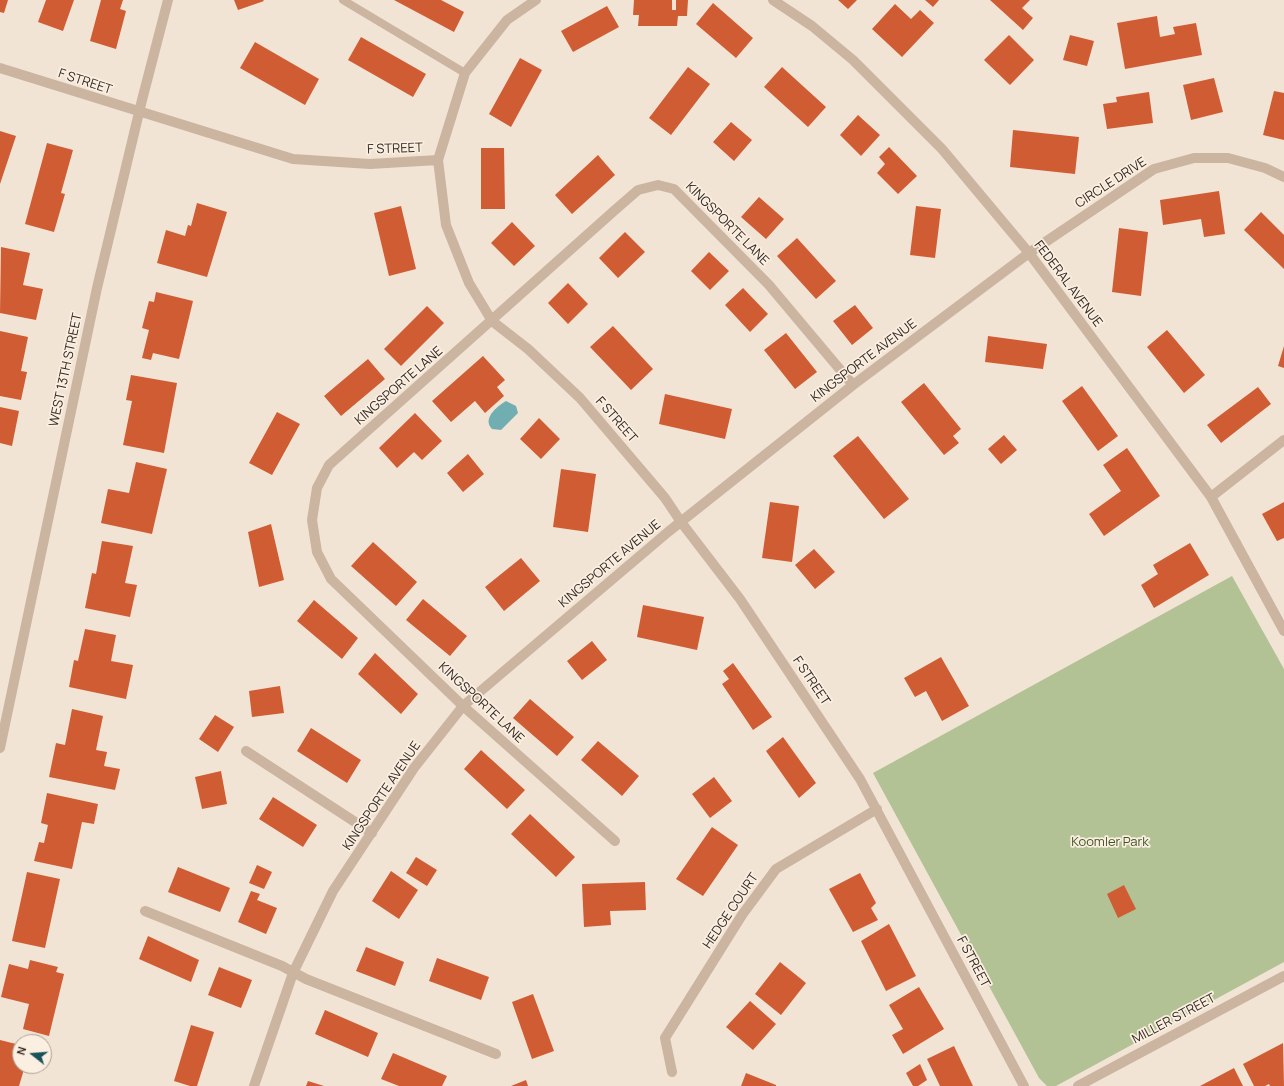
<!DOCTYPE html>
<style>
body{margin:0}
#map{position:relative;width:1284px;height:1086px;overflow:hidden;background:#f2e4d4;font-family:Manrope,sans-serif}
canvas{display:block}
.north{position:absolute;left:12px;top:1034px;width:40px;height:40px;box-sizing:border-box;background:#faefe0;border:1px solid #aba095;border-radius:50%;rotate:287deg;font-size:11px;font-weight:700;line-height:16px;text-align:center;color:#342924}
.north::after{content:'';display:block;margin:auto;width:14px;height:18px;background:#175358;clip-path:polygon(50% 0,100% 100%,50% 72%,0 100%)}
</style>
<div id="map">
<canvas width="1284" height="1086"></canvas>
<div class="north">N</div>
</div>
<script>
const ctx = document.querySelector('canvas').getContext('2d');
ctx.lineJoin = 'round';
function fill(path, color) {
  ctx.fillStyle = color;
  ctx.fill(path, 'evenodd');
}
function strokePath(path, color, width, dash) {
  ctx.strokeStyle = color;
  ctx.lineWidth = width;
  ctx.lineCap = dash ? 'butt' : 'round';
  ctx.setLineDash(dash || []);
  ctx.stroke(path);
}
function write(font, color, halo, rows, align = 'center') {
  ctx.font = font + ' Manrope,sans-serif';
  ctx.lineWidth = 3.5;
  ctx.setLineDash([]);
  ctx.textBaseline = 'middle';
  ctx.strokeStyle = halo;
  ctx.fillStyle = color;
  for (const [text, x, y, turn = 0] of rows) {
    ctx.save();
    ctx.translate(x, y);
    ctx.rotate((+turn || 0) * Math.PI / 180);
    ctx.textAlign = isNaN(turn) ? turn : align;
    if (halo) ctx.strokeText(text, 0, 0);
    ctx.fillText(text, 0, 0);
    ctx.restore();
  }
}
const green = new Path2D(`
 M 1232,576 L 1284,669 L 1284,962 L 1056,1086 L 1047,1086 L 1039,1078 L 873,773 Z`);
const water = new Path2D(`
 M 506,401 L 516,406 L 518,413 L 501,430 L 492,429 C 482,419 496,407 506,401 Z`);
const building = new Path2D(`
 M 0,0 L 8,0 L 4,13 L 0,12 Z
 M 46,0 L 74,0 L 63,31 L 38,22 Z
 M 101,0 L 123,0 L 120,9 L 126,11 L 116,49 L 90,41 Z
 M 234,0 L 263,0 L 264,1 L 238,10 Z
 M 394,0 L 441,0 L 464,12 L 454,32 Z
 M 634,0 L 672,0 L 672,10 L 676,10 L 676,0 L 688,0 L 687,16 L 678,16 L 677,26 L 638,26 L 639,15 L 633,15 Z
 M 838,0 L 857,0 L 848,9 Z
 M 925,0 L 939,0 L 933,7 Z
 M 990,0 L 1030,0 L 1022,8 L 1033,18 L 1023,30 Z
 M 713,3 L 753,38 L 736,58 L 696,24 Z
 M 895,4 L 911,19 L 920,10 L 934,23 L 902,57 L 872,29 Z
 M 607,6 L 619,27 L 573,52 L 561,31 Z
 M 1157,16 L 1160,37 L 1175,34 L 1173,27 L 1196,23 L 1202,55 L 1125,69 L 1117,23 Z
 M 1009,35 L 1034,60 L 1010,85 L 984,60 Z
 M 1070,35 L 1094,41 L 1087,66 L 1063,60 Z
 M 361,37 L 426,74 L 413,97 L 348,60 Z
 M 255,42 L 319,79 L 305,105 L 240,68 Z
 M 520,58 L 542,70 L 511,127 L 489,114 Z
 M 688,67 L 710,84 L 671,135 L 649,118 Z
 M 782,67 L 826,107 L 808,127 L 764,87 Z
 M 1214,78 L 1223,112 L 1191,120 L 1183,85 Z
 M 1274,91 L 1284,93 L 1284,140 L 1263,135 Z
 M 1149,92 L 1153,123 L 1107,129 L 1103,104 L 1117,102 L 1116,97 Z
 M 858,115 L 880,135 L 861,156 L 840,135 Z
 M 731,122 L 752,140 L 734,161 L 713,142 Z
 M 1013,130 L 1079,137 L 1075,174 L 1010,167 Z
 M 0,131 L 16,136 L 0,184 Z
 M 47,143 L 73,150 L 61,193 L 65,194 L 54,232 L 25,224 Z
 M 889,147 L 917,176 L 898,194 L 877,173 L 885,164 L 879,157 Z
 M 481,148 L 504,148 L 505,209 L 481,209 Z
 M 598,155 L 615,175 L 572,214 L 555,195 Z
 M 1219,191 L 1225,234 L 1204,237 L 1201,219 L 1163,225 L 1160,200 Z
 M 759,197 L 784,219 L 766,239 L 741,217 Z
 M 197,203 L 227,212 L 207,277 L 157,263 L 166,230 L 185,236 L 188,225 L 191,226 Z
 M 401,206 L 416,269 L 389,276 L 374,213 Z
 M 916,206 L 941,209 L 935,258 L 910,255 Z
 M 1261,212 L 1284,235 L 1284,269 L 1244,230 Z
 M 512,222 L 535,246 L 514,266 L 491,243 Z
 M 1119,228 L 1148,232 L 1141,296 L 1112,292 Z
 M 625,232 L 645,252 L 618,278 L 599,258 Z
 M 797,238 L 836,281 L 816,299 L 777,256 Z
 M 1,247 L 30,253 L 23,285 L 43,289 L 36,320 L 0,313 Z
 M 709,252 L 729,271 L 710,290 L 691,271 Z
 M 568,283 L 588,304 L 568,324 L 548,303 Z
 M 743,288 L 768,314 L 750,332 L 725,305 Z
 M 156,292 L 193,301 L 179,359 L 153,353 L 151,360 L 142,358 L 149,330 L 142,328 L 149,301 L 154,302 Z
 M 855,305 L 873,328 L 852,345 L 833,321 Z
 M 427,306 L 444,323 L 401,366 L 384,349 Z
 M 613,326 L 653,369 L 631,390 L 590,347 Z
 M 1167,330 L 1205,375 L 1184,393 L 1147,347 Z
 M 0,331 L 28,337 L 21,371 L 27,372 L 21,400 L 0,396 Z
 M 786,333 L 817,372 L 795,389 L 764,350 Z
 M 988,336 L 1047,344 L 1043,369 L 985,362 Z
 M 1284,346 L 1284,368 L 1278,366 Z
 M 483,356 L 505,380 L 497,387 L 504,396 L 485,413 L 475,401 L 451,422 L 432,401 Z
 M 368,359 L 385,379 L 341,416 L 324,396 Z
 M 131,375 L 177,383 L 164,453 L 123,445 L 132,401 L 126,400 Z
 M 924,383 L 961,429 L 953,436 L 959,443 L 944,455 L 901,402 Z
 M 1082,386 L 1118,436 L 1098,451 L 1062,401 Z
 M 1258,387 L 1271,404 L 1221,443 L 1207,425 Z
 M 665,394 L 732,409 L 725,439 L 659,424 Z
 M 0,407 L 19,411 L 12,446 L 0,443 Z
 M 277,412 L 300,424 L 272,475 L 249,463 Z
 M 415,413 L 442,441 L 422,460 L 414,452 L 397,468 L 379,448 Z
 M 539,418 L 560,439 L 541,459 L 520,439 Z
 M 1004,435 L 1017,450 L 1001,464 L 988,449 Z
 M 858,436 L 909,499 L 884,519 L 833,456 Z
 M 1127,448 L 1160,496 L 1104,536 L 1089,514 L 1121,491 L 1103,465 Z
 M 468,454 L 484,474 L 463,492 L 447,473 Z
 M 136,462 L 167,469 L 152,534 L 101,523 L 108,489 L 129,493 Z
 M 561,469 L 596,474 L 588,532 L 553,527 Z
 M 770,502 L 799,506 L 792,562 L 762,558 Z
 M 1284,502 L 1284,538 L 1277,541 L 1262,514 Z
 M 271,524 L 284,580 L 259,587 L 248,532 Z
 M 102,541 L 133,546 L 125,583 L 137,585 L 130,617 L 85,608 L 92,573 L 96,574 Z
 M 373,542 L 417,582 L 396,606 L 351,566 Z
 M 1190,543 L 1209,575 L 1154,608 L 1141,585 L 1158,574 L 1153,565 Z
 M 814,549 L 835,572 L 815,589 L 795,565 Z
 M 521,558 L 540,581 L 504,611 L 485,587 Z
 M 423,599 L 467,636 L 450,656 L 406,620 Z
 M 314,600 L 358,638 L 342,659 L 297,621 Z
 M 643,605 L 704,617 L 697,650 L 637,637 Z
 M 85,629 L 116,635 L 111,661 L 133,665 L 126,699 L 69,687 L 74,660 L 78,661 Z
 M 592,641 L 607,660 L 582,680 L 567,661 Z
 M 375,653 L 418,694 L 401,714 L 358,674 Z
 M 941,657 L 969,706 L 942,721 L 926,691 L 915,697 L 904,678 Z
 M 733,663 L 772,717 L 753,730 L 722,684 L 729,679 L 723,671 Z
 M 280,686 L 284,713 L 252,717 L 249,691 Z
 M 530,699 L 574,737 L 557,756 L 513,718 Z
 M 72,709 L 103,716 L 96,750 L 107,752 L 104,766 L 120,769 L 115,790 L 49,777 L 56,743 L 65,745 Z
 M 215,715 L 234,727 L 218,752 L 199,739 Z
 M 311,728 L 361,760 L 347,783 L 297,751 Z
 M 783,737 L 816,783 L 799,798 L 766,751 Z
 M 598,741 L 639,776 L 622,796 L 581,760 Z
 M 481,750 L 525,790 L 507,809 L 464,769 Z
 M 221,771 L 227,804 L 202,809 L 195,777 Z
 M 714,777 L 732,801 L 710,818 L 692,794 Z
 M 47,793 L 98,804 L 94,824 L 82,822 L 72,869 L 34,861 L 39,842 L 44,843 L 48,825 L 41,823 Z
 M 273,797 L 317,825 L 303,847 L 259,819 Z
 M 530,814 L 575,857 L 556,877 L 511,834 Z
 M 712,827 L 738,845 L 703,896 L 676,879 Z
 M 416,857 L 437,870 L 427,886 L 406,873 Z
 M 257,865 L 272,872 L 264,889 L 249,883 Z
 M 178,867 L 230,888 L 220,912 L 168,892 Z
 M 391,871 L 418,890 L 399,919 L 372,901 Z
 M 27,872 L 60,879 L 45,948 L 12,941 Z
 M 860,873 L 876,903 L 871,908 L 878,920 L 853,932 L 829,889 Z
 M 645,882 L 646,910 L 610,911 L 611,925 L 584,927 L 582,884 Z
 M 1124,885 L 1136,909 L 1118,918 L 1107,894 Z
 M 251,891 L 260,894 L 257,900 L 277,908 L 266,934 L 238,922 Z
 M 889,924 L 916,976 L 886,991 L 861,941 Z
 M 148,936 L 199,960 L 191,982 L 139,959 Z
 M 366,947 L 404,962 L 395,986 L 356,971 Z
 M 437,958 L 489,977 L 481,1000 L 429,981 Z
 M 30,960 L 58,967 L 56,972 L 64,974 L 49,1036 L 23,1029 L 29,1004 L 1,997 L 9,964 L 28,969 Z
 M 780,962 L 806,983 L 781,1015 L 755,994 Z
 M 219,967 L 252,980 L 241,1008 L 208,995 Z
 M 919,987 L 944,1029 L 903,1054 L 892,1035 L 903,1029 L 889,1005 Z
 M 533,994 L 554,1051 L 532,1059 L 512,1002 Z
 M 750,1001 L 776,1024 L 753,1050 L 726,1027 Z
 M 325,1010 L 378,1033 L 368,1057 L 315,1034 Z
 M 191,1025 L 214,1032 L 197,1086 L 190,1086 L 174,1081 Z
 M 0,1040 L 20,1045 L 20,1066 L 25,1066 L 19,1086 L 0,1086 Z
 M 1283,1043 L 1284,1086 L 1270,1086 L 1269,1084 L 1265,1086 L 1254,1086 L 1243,1064 Z
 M 954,1046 L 973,1086 L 940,1086 L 927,1059 Z
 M 393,1053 L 447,1076 L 442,1086 L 399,1086 L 381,1079 Z
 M 920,1064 L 927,1080 L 918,1086 L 913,1086 L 906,1073 Z
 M 1234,1068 L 1243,1086 L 1200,1086 Z
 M 746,1073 L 776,1085 L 776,1086 L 741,1086 Z
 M 526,1080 L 528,1086 L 511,1086 Z
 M 308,1081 L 324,1086 L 306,1086 Z`);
const lane = new Path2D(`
 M 343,0 L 465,73`);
const street = new Path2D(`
 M 536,0 L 507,20 L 465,73 L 438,160 L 446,225 L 469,283 L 492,321 L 528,349 L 580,398 L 665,498 L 681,522 L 740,599 L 860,779 L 1024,1086
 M 773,0 L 812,26 L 853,60 L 942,149 L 1029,253 L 1211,497 L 1284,631
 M 0,68 L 293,159 L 370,164 L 438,160
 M 1211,497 L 1284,440
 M 0,748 L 97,288 L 142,100 L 168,0
 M 246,751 L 372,833
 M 615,841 L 463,706 L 331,579 L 317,552 L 312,520 L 317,488 L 329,465 L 615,210 L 638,190 L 658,185 L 674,189 L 769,285 L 853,385
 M 145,911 L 282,966 L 306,979 L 496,1054
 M 672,1072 L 665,1038 L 742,915 L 776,869 L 877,809
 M 254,1086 L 293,973 L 333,891 L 414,768 L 463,706 L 668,532 L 853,385 L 1029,253 L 1154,169 L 1194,158 L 1228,158 L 1265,168 L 1284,177
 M 1078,1086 L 1284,976`);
const streetNames = [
 ["F STREET",85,82,18],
 ["F STREET",395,149,-2],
 ["CIRCLE DRIVE",1111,183,-33],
 ["KINGSPORTE LANE",727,224,45],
 ["FEDERAL AVENUE",1068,284,53],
 ["KINGSPORTE AVENUE",864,361,-37],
 ["WEST 13TH STREET",66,370,-78],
 ["KINGSPORTE LANE",399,386,-41],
 ["F STREET",616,420,49],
 ["KINGSPORTE AVENUE",610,564,-40],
 ["F STREET",811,681,56],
 ["KINGSPORTE LANE",481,703,43],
 ["KINGSPORTE AVENUE",382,796,-56],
 ["HEDGE COURT",731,911,-56],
 ["F STREET",973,962,62],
 ["MILLER STREET",1174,1019,-28]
];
const parkNames = [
 ["Koomler Park",1110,842]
];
fill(green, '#b2c294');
fill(water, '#71aeb1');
fill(building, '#d05c34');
strokePath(lane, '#cbb4a0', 8);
strokePath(street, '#cbb4a0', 10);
write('13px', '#342924', '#faefe0', streetNames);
write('13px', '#425426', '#faefe0', parkNames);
</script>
